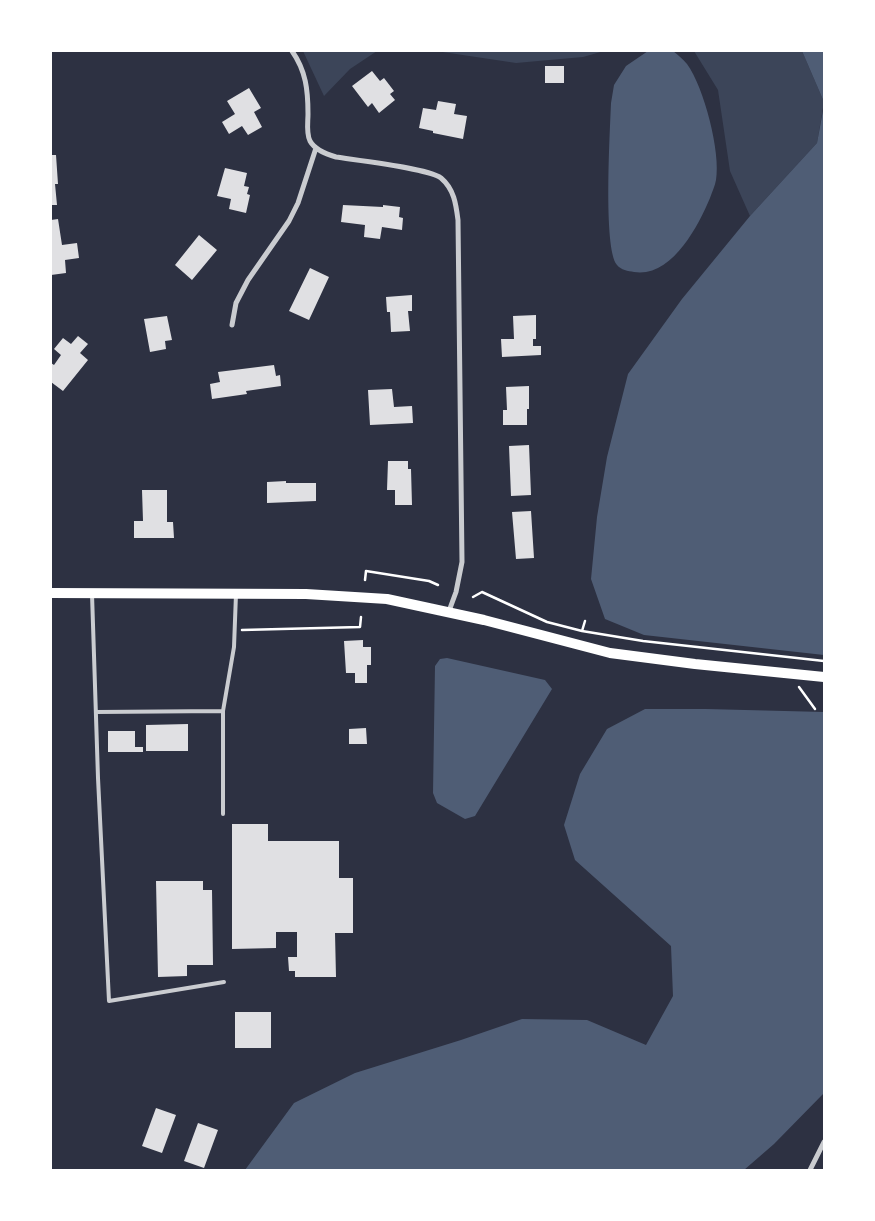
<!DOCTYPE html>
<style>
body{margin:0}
#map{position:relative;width:875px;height:1221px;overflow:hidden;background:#2d3142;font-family:"Source Sans 3",sans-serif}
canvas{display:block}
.frame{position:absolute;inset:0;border:52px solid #fff;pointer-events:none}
</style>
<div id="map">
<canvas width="875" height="1221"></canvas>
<div class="frame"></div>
</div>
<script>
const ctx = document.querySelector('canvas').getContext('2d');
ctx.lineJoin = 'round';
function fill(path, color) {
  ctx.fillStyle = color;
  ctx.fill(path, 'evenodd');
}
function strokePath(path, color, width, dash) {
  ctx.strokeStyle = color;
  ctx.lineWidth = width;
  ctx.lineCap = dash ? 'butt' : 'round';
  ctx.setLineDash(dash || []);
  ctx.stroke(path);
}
const green = new Path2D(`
 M 303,51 L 377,51 L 350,69 L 324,96 Z
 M 436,51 L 604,51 L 583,57 L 516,63 Z
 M 694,51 L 802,51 L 824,102 L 817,143 L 750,216 L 730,171 L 718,90 Z`);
const water = new Path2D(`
 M 648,51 L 673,51 C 678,55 683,59 687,64 C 704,87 721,153 716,180 C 715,186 712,192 710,198 C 698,227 671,278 634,272 C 628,271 621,270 617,265 C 603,248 610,131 611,103 L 614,85 L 626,66 Z
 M 802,51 L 824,51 L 824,102 Z
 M 824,105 L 824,655 L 644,635 L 605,619 L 591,579 L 597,517 L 607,457 L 628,374 L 682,299 L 750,216 L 817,143 Z
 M 447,658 L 545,680 L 552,689 L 475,816 L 465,819 L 437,803 L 433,793 L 435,666 L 440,659 Z
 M 645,709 L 706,709 L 824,712 L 824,1093 L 774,1144 L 744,1170 L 245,1170 L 294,1103 L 355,1073 L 461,1040 L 522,1019 L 587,1020 L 646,1045 L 673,996 L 671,946 L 575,860 L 564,825 L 580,774 L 607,729 Z`);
const building = new Path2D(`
 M 545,66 L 564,66 L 564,83 L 545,83 Z
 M 372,71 L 380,81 L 384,78 L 394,91 L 390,94 L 395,100 L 379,113 L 372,103 L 368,107 L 352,86 Z
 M 249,88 L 261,108 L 254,112 L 262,127 L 248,135 L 242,126 L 229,134 L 222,122 L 235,114 L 227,101 Z
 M 438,101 L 456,104 L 454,114 L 467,116 L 463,139 L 433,133 L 433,131 L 419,128 L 423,108 L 436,110 Z
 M 51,155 L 56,155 L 58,184 L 55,184 L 57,205 L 51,205 Z
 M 225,168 L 247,173 L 244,186 L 249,187 L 247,194 L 250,195 L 246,213 L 229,209 L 231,199 L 217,196 Z
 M 343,205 L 383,207 L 383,205 L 400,207 L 399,217 L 403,218 L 402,230 L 382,227 L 380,239 L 364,237 L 365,225 L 341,222 Z
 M 58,219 L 62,245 L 77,243 L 79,258 L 65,260 L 66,273 L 51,275 L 51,220 Z
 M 199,235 L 217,250 L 192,280 L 175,265 Z
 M 310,268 L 329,277 L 309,320 L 289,311 Z
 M 412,295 L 412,311 L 408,311 L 410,331 L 391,332 L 390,312 L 387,312 L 386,297 Z
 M 536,315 L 536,339 L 533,339 L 533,346 L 541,346 L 541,355 L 502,357 L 501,339 L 514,339 L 513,316 Z
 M 167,316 L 172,340 L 165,341 L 166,349 L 150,352 L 144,319 Z
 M 78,336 L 88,344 L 80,353 L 88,360 L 63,391 L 51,382 L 51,363 L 54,365 L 61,355 L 54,349 L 63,338 L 71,344 Z
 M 274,365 L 276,376 L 280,375 L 281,386 L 246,391 L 247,394 L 212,399 L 210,384 L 220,382 L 218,372 Z
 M 529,386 L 529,409 L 527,409 L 527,425 L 503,425 L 503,410 L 507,410 L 506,387 Z
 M 392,389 L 394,407 L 412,406 L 413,423 L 370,425 L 368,390 Z
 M 529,445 L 531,495 L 511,496 L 509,446 Z
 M 388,461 L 408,461 L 408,469 L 411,469 L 412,505 L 395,505 L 395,490 L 387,490 Z
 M 286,481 L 286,483 L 316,483 L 316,501 L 267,503 L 267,482 Z
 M 142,490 L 167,490 L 167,522 L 173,522 L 174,538 L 134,538 L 134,521 L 143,521 Z
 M 531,511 L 534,558 L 516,559 L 512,512 Z
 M 363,640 L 363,647 L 371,647 L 371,665 L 367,665 L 367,683 L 355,683 L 355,673 L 346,673 L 344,641 Z
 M 188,724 L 188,751 L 146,751 L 146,725 Z
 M 366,728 L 367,744 L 349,744 L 349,729 Z
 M 108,731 L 135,731 L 135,747 L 143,747 L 143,752 L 108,752 Z
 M 232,824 L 268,824 L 268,841 L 339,841 L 339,878 L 353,878 L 353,933 L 335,933 L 336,977 L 295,977 L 295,971 L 289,971 L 288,957 L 297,957 L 297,932 L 276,932 L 276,948 L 232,949 Z
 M 156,881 L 203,881 L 203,890 L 212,890 L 213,965 L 187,965 L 187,976 L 158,977 Z
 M 235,1012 L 271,1012 L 271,1048 L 235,1048 Z
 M 156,1108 L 176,1115 L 162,1153 L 142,1146 Z
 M 198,1123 L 218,1130 L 204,1168 L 184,1161 Z`);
const path = new Path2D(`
 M 365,580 L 366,571 L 429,581 L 438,585
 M 473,597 L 482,592 L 547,622 L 582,631 L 643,641 L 824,661
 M 242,630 L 360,627 L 361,617
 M 582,631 L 585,621
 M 799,687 L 815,709`);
const service = new Path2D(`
 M 92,594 L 98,778 L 109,1001 L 224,982
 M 96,712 L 223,711
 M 223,814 L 223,711 L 234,647 L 236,594`);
const minor = new Path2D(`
 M 292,51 C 306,71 308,90 308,114 C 308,122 306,133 310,141 C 315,150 326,154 336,157 C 355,160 428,168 441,178 C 454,189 456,204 458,220 L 462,562 L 456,592 L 449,611
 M 232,325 L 236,303 L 248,280 L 289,221 L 298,203 L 316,148
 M 810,1170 L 824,1142`);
const secondary = new Path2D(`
 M 51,593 L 306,594 L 387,599 L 484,620 L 610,653 L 695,664 L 824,677`);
fill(green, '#3c4559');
fill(water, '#4f5d75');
fill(building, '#e0e0e3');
strokePath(path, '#fff', 2.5);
strokePath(service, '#caccd0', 4);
strokePath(minor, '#caccd0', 5);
strokePath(secondary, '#fff', 10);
</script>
